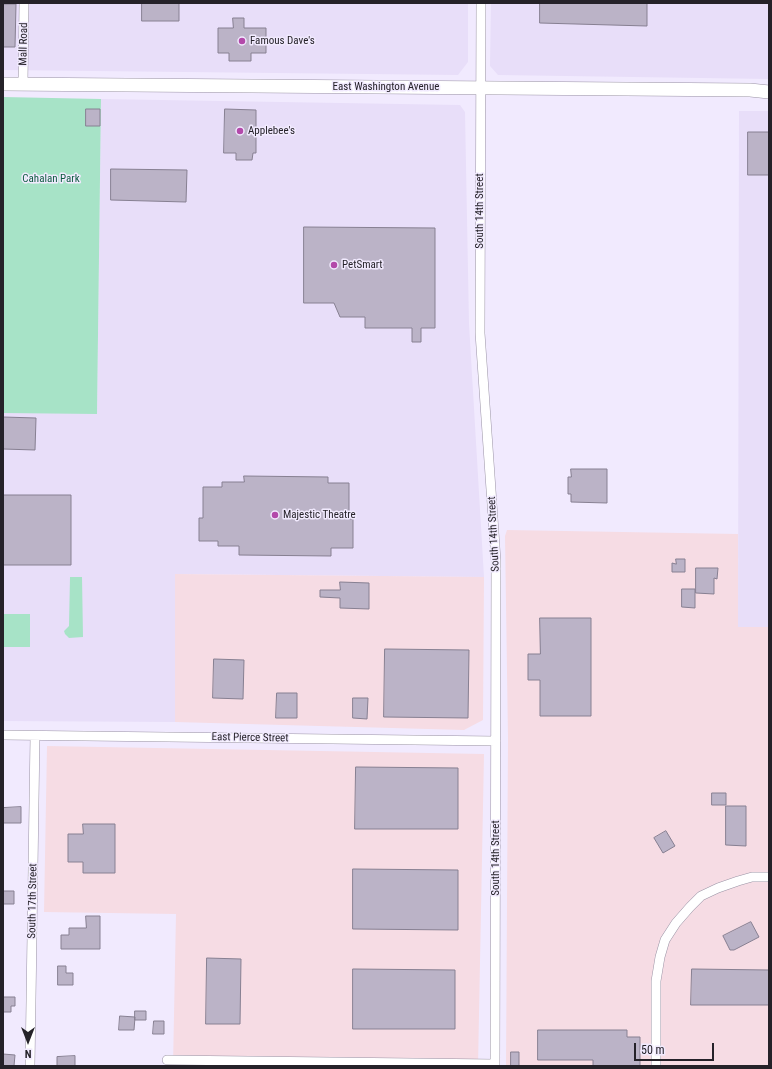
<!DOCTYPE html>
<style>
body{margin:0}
#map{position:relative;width:772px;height:1069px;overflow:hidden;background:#f1eafe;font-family:"Roboto Condensed",sans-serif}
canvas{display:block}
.frame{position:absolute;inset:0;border:4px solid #252229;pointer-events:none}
.north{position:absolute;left:8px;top:1021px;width:40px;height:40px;-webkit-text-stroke:3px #f1eafe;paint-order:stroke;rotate:180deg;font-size:11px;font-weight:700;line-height:16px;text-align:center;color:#252229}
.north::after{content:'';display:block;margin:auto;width:14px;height:18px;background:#252229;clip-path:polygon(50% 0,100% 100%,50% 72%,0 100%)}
.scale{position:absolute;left:634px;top:1043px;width:80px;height:18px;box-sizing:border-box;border:2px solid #252229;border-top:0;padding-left:5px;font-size:12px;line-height:14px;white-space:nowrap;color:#252229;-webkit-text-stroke:3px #f1eafe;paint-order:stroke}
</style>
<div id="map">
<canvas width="772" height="1069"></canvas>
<div class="frame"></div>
<div class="north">N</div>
<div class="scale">50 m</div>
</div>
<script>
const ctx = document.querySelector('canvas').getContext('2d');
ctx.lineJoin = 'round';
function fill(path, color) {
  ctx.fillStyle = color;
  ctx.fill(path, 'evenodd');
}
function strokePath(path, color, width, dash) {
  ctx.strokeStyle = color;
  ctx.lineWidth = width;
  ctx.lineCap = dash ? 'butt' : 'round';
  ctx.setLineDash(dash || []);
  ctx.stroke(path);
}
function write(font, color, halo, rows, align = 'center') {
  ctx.font = font + ' "Roboto Condensed",sans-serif';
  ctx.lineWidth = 3;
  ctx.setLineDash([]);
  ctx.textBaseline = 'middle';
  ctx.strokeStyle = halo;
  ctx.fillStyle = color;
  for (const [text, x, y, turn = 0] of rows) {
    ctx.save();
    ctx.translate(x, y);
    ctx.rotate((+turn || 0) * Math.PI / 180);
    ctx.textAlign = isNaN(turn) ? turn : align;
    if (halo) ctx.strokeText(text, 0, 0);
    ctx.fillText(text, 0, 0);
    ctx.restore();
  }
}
const built = new Path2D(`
 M 3,3 L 468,3 L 468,62 L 458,75 L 3,70 Z
 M 491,3 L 769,3 L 769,79 L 498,75 L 490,66 Z
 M 101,99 L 460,105 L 465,112 L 469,324 L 484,577 L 176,574 L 175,722 L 3,721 L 3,413 L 97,413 Z
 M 739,111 L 769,111 L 769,627 L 738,627 Z`);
const industrial = new Path2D(`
 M 507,530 L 738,534 L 738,627 L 768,627 L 768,746 L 769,746 L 769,1066 L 506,1066 L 508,739 L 505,536 Z
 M 175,574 L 484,577 L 483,720 L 464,730 L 175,722 Z
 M 47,746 L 484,754 L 478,1066 L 173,1066 L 176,914 L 44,912 Z`);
const green = new Path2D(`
 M 3,97 L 101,99 L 97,414 L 3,413 Z
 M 70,577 L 82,577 L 83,637 L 69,638 L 65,634 L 64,631 L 69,626 Z
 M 3,614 L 30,614 L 30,647 L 3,647 Z`);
const building = new Path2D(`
 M 142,3 L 179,3 L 179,21 L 142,21 Z
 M 540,3 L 647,3 L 647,26 L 540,23 Z
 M 3,4 L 16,4 L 15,47 L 3,47 Z
 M 233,18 L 244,18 L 244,28 L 266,28 L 266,53 L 251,53 L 251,61 L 229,61 L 229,53 L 218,53 L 218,28 L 233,28 Z
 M 86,109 L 100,109 L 100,126 L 86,126 Z
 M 225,109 L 256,110 L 256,153 L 253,153 L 252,160 L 236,160 L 236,153 L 224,153 Z
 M 748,132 L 769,132 L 769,175 L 748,175 Z
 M 111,169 L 187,170 L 186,202 L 111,200 Z
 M 304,227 L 435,228 L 435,328 L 421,328 L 421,342 L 412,342 L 412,328 L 365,328 L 365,317 L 340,317 L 334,303 L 304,303 Z
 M 3,417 L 36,418 L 35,450 L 3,449 Z
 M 571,469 L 607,469 L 607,503 L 571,502 L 571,494 L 568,494 L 568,477 L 571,477 Z
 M 244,476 L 328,477 L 328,483 L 349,483 L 349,519 L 353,519 L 353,548 L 331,548 L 331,556 L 239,555 L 239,546 L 218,546 L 218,541 L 199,541 L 199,518 L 203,518 L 203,487 L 222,487 L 222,482 L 244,482 Z
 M 3,495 L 71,495 L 71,565 L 3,565 Z
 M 676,559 L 685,559 L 685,572 L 672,572 L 672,563 L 676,564 Z
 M 696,568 L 718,568 L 717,579 L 714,578 L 714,594 L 696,593 Z
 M 340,582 L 369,583 L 369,609 L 340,608 L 340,598 L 320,597 L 320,590 L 340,590 Z
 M 682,589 L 695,589 L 695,608 L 682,607 Z
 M 540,618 L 591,618 L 591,716 L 540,716 L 540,680 L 528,680 L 528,654 L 540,654 Z
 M 385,649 L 469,650 L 468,718 L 384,717 Z
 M 214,659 L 244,660 L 243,699 L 213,698 Z
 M 277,693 L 297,693 L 297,718 L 276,718 Z
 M 353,698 L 368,698 L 367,719 L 353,718 Z
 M 356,767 L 458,768 L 458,829 L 355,829 Z
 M 712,793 L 726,793 L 726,805 L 712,805 Z
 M 726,806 L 746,806 L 746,846 L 726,845 Z
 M 21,807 L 21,823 L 3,823 L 3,808 Z
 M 83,824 L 115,824 L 115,873 L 83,873 L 83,862 L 68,862 L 68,834 L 83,834 Z
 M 666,831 L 675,846 L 663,853 L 654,838 Z
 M 353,869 L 458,870 L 458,930 L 353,929 Z
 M 3,891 L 14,891 L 14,904 L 3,904 Z
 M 86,916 L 100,916 L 100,949 L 61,949 L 61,935 L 69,935 L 69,928 L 86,928 Z
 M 751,922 L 759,937 L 734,950 L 730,950 L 723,936 Z
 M 207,958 L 241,959 L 240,1024 L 206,1024 Z
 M 58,966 L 66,966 L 66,973 L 73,973 L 73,985 L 58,985 Z
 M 353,969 L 455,970 L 455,1029 L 353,1029 Z
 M 692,969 L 769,970 L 769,1005 L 691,1005 Z
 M 3,997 L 15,997 L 15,1006 L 11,1006 L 11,1012 L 3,1012 Z
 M 135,1011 L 146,1011 L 146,1020 L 135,1020 Z
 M 120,1016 L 135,1017 L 134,1030 L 119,1030 Z
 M 154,1021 L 164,1021 L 164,1034 L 153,1034 Z
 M 538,1030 L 627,1030 L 627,1037 L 640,1037 L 640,1066 L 593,1066 L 593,1060 L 538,1060 Z
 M 511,1052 L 519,1052 L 519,1066 L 511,1066 Z
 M 3,1054 L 15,1055 L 14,1066 L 3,1066 Z
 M 75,1056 L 75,1066 L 57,1066 L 57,1057 Z`);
const street = new Path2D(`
 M 481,3 L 480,333 L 496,561 L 495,1066
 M 23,85 L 24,3
 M 3,735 L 496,741
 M 167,1060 L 495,1064
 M 30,1066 L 35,736
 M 656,1066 L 656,981 L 660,957 L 665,940 L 676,923 L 690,907 L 701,896 L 718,888 L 738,881 L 752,877 L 769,877`);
const secondary = new Path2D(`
 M 3,84 L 750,90 L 769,92`);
const markers = [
 [242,41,4,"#b349aa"],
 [240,131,4,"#b349aa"],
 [334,265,4,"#b349aa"],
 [275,515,4,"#b349aa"]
];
const poiNames = [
 ["Famous Dave's",250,41],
 ["Applebee's",248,131],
 ["PetSmart",342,265],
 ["Majestic Theatre",283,515]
];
const streetNames = [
 ["Mall Road",24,44,-89],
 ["East Washington Avenue",386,87],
 ["South 14th Street",480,211,-90],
 ["South 14th Street",494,534,-93],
 ["East Pierce Street",250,738,1],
 ["South 14th Street",496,858,-90],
 ["South 17th Street",33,901,-89]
];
const parkNames = [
 ["Cahalan Park",51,179]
];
fill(built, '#e8def9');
fill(industrial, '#f6dce4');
fill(green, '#a7e3c7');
fill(building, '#bbb3c7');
strokePath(building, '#878092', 1);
strokePath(street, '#9a93a5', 10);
strokePath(secondary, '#9a93a5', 14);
strokePath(street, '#fff', 9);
strokePath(secondary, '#fff', 13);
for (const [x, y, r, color] of markers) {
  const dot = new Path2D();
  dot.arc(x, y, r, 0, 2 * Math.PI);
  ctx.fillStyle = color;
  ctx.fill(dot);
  strokePath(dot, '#f1eafe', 1.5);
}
write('11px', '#252229', '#f1eafe', poiNames, 'left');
write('11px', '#252229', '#f1eafe', streetNames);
write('11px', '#0d5b40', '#f1eafe', parkNames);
</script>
